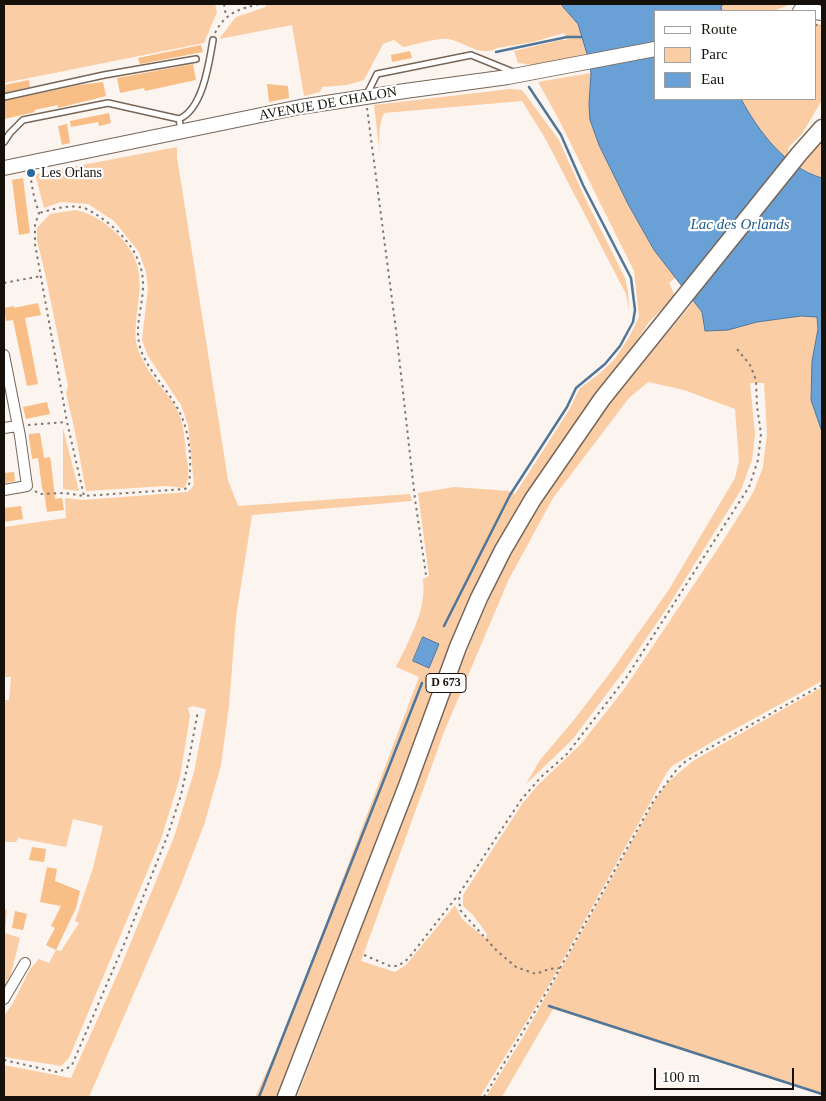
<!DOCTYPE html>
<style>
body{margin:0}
#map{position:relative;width:826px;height:1101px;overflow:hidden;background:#fcf4ee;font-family:"Times New Roman",serif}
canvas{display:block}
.frame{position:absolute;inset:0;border:5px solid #16100a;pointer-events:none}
.legend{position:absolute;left:654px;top:10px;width:162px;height:90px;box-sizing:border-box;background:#fff;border:1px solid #a29f9d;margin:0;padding:6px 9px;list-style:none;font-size:15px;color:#16100a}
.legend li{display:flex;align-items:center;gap:10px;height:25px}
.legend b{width:25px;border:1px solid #a29f9d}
.scale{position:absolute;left:654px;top:1068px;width:140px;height:22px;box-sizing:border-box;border:2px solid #16100a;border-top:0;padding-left:6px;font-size:15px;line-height:18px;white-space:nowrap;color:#16100a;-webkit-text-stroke:4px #fff;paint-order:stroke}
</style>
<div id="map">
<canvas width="826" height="1101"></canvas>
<div class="frame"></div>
<ul class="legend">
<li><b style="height:6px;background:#fff"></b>Route</li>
<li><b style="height:14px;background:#fbcda4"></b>Parc</li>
<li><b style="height:14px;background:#69a1d7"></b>Eau</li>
</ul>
<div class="scale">100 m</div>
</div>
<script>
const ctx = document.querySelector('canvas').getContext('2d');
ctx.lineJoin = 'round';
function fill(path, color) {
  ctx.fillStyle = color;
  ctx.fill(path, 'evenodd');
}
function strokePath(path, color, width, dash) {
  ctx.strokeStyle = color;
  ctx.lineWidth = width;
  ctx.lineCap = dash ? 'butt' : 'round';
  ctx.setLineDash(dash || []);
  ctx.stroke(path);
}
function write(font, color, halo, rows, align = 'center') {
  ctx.font = font + ' "Times New Roman",serif';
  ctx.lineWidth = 4.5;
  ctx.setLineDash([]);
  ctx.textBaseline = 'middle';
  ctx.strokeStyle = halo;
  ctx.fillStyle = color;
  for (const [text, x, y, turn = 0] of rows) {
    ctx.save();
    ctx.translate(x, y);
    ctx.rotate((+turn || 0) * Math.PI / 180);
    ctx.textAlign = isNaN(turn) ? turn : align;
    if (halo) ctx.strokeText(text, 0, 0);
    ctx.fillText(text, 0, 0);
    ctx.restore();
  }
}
const green = new Path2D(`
 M 4,4 L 215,4 L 217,12 L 204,43 L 4,83 Z
 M 265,4 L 562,4 L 563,7 L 578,24 L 587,54 L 533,65 L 518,63 L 514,51 L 561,40 L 567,40 L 564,33 L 533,42 L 497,48 C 482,58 464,42 449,39 C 440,37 413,45 403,47 L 394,40 L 383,44 L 364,80 L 347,85 L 322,87 L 320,92 L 304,96 L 292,25 L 219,39 L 236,17 L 266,7 Z
 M 723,4 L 791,4 L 773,11 L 722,11 L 721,7 Z
 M 815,23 L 822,25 L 822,100 L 802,134 L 789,147 L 786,158 C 767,142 752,120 741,99 L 815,99 Z
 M 591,73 L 590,120 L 599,145 L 628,204 L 654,250 L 676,277 L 669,283 L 675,296 L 649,322 L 623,362 L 528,493 L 488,562 L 470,599 L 276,1097 L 255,1097 L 285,1031 L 419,677 L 396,667 C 409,640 427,610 423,579 L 429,576 L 418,493 L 454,487 L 509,491 L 515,494 L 569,410 L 580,388 L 599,374 L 614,360 L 629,337 L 639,317 L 634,271 L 557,116 L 538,82 Z
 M 510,89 L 522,90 L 559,140 L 585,198 L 625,278 L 628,291 L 629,310 L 626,294 L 545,138 L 522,101 L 384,113 C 378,127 379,140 380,155 L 374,105 Z
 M 822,142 L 822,178 L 798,167 Z
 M 177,147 L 177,157 L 228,480 L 238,506 L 410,494 L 412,501 L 252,515 L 236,617 L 229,706 L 221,765 L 204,825 L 180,887 L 89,1097 L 4,1097 L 4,1065 L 71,1078 L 119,971 L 174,837 L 194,772 L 206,709 L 192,706 L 188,708 L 190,716 L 180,777 L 161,839 L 69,1058 L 61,1066 L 4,1057 L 4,1016 L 13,1003 L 30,969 L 39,959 L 49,963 L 56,950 L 61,951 L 79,923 L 75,921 L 93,868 L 103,826 L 73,819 L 66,847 L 18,838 L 16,842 L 4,842 L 4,700 L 9,700 L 11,677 L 4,677 L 4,527 L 66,518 L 65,498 L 83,500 L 188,492 L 194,485 L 188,425 L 181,405 L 148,356 L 142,340 L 148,288 L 146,272 L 139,252 L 114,221 L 88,204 L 61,202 L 44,208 L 35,174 Z
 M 76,210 C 98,214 127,238 135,259 C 146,286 133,315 136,342 C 137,348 140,355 143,360 C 151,380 171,394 179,414 C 184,426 185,441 186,455 C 188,466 191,478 184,488 L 166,486 L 86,491 L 74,427 L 66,393 L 68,386 L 45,273 L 37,240 L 37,228 L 50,214 Z
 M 694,301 L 702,312 L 704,330 L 728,330 L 757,322 L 801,316 L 817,317 L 818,329 L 812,361 L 811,400 L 822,432 L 822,681 L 715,740 L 672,766 L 667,772 L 549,985 L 480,1097 L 297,1097 C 336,995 375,892 414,790 C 446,704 477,617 520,536 C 565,452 633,375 694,301 ZM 648,382 L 684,390 L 735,409 L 739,461 L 735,478 L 668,591 L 610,673 L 573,721 L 540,760 L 526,784 L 572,740 L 624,671 L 667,608 L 741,490 L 752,460 L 755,434 L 750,383 L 764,383 L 767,434 L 763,467 L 753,493 L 723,541 L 625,688 L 581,744 L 537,786 L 522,804 L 463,895 L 463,906 L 473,915 L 487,934 L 486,939 L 462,919 L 455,905 L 406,965 L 395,972 L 361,961 L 444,732 L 509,579 L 553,498 L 629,398 Z
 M 63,428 L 79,491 L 63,489 Z
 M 822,687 L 822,1095 L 553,1009 L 502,1097 L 486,1097 L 523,1037 L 655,800 L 668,782 L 693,761 Z
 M 4,909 L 7,910 L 5,933 L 20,938 L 11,974 L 4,990 Z`);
const water = new Path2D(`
 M 562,4 L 723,4 L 721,7 L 722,11 L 655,11 L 655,99 L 741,99 C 759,132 785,167 822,178 L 822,432 L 811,400 L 812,361 L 818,329 L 817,317 L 801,316 L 757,322 L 728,330 L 705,331 L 702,312 L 654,250 L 628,204 L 599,145 L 590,120 L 589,104 L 591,73 L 587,54 L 578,24 L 563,7 Z
 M 423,637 L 439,644 L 429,668 L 413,661 Z`);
const stream = new Path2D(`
 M 496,52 L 567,37 L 581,37
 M 444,626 L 510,495 L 567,407 L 576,388 L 605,364 L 620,346 L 633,322 L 635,310 L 631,278 L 583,185 L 561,135 L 529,87
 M 549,1006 L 822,1094
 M 259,1097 L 422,683`);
const building = new Path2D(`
 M 201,45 L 203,52 L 140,64 L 138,58 Z
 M 410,51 L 412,58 L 392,62 L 391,55 Z
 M 193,64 L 196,80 L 145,91 L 144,88 L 120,93 L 117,78 Z
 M 29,80 L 30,87 L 4,93 L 4,85 Z
 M 103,82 L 106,96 L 58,108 L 58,105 L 34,110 L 35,112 L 4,119 L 4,101 L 79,85 Z
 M 267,84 L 288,86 L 289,98 L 269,102 Z
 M 109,113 L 111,123 L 99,126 L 98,122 L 71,127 L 70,121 Z
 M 67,124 L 70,143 L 62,145 L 58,126 Z
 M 23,178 L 30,233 L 19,235 L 12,180 Z
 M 38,303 L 41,315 L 25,318 L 38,384 L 27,386 L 13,320 L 6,321 L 4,308 L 14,306 L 14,308 Z
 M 47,402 L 50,414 L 26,419 L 23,407 Z
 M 40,433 L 44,458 L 50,457 L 51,462 L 55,499 L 62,498 L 64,510 L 47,512 L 44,491 L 43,491 L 42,487 L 38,458 L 32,459 L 29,438 L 29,434 Z
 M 14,472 L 15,481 L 4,483 L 4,473 Z
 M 21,506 L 23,519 L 4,522 L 4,508 Z
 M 32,847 L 46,849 L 44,862 L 29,860 Z
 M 47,867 L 57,869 L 55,881 L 80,891 L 76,908 L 56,950 L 46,945 L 55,928 L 51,926 L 61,906 L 40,902 Z
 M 15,911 L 27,914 L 23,930 L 12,928 Z`);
const path = new Path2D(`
 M 224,4 L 226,16
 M 815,25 L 822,26
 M 215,33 C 225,13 239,9 259,4
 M 367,108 L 396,330 L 415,499 L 426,575
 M 30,174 L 34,197 L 39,213 L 35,225 L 35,244 L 67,422 L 84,496 L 185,489 L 189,485 C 192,459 190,427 175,404 C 165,387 150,372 142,353 C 132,329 144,306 143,282 C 142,253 120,230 97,215 C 93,213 88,209 84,208 C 68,204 54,209 39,213
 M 4,283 L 41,276
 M 28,425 L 66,422
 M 35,491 L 40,494 L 65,493 L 84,496
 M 364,955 L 390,966 L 398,966 L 408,959 L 458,895
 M 560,968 L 549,969 L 536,974 L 516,967 L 497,951 L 460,910 L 459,894 L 521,800 L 541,777 L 567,754 L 626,678 L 749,487 L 758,460 L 761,434 L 757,406 L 756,380 L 750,365 L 737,349
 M 4,1060 L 57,1072 L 66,1069 L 72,1065 L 125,942 L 167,837 L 181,795 L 189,759 L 198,711
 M 484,1097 L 550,986 L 654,800 L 677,769 L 686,761 L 822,685`);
const lane = new Path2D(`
 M 367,94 L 377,74 L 471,55 L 513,72
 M 4,97 L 104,75 L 196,59
 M 179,119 C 203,109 209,63 213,40
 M 4,142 L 10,133 L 23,120 L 108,103 L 179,119 L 181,130`);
const street = new Path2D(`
 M 4,355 L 20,436 L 27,486 L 4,490
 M 4,428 L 18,426
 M 4,999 L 25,963`);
const secondary = new Path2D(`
 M 800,11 L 813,4
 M 815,12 L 822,13
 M 4,168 L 300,107 L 405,91 L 508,77 L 655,49`);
const primary = new Path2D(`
 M 286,1097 L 407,786 L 458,647 L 479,598 L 503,550 L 533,499 L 602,399 L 799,154 L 822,128`);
const markers = [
 [31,173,5,"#2b69a0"]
];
const shields = [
 [446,683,40]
];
const shieldNames = [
 ["D 673",446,683]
];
const streetNames = [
 ["AVENUE DE CHALON",328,104,-10]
];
const poiNames = [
 ["Les Orlans",41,173]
];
const waterNames = [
 ["Lac des Orlands",740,225]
];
fill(green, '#fbcda4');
fill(water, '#69a1d7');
strokePath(water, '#50769a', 1);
strokePath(stream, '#50769a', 2.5);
fill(building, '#f9bd86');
strokePath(lane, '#776658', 8);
strokePath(street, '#776658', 12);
strokePath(secondary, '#776658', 16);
strokePath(primary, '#776658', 19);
strokePath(path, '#7f7872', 2, [2.5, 4]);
strokePath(lane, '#fff', 5);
strokePath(street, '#fff', 10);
strokePath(secondary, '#fff', 14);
strokePath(primary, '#fff', 16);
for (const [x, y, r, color] of markers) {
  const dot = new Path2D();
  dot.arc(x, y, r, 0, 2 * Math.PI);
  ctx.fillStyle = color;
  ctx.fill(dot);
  strokePath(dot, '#fff', 2);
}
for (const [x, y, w] of shields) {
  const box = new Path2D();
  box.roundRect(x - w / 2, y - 9.5, w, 19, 4);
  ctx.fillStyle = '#fff';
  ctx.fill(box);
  strokePath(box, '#16100a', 1);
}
write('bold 12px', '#16100a', null, shieldNames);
write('14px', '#16100a', '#fff', streetNames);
write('14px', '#16100a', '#fff', poiNames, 'left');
write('italic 15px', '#1e598c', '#fff', waterNames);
</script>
